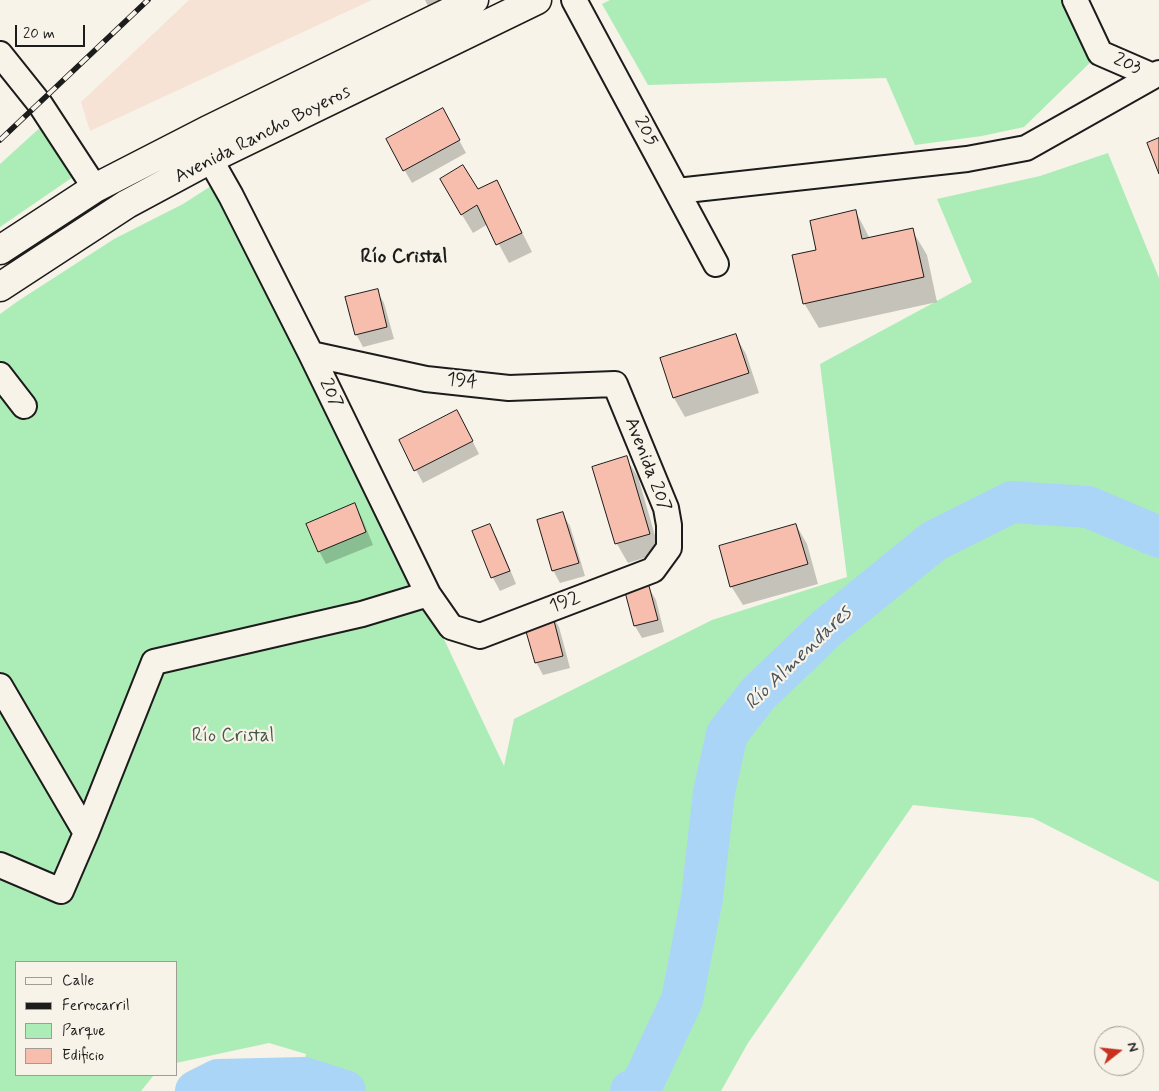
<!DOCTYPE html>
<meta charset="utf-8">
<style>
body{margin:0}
#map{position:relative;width:1159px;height:1091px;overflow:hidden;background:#f7f3e8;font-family:Mynerve,sans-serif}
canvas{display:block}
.legend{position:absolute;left:15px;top:961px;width:162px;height:115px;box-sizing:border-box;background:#f7f3e8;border:1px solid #9f9d96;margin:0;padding:6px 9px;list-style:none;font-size:15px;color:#1c1c1c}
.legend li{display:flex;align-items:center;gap:10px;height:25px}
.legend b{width:25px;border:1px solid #9f9d96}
.north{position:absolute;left:1094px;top:1026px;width:50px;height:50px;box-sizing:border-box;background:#f7f3e8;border:1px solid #9f9d96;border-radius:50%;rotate:74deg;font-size:14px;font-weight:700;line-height:20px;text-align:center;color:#1c1c1c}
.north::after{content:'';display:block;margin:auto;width:18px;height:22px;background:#c8321e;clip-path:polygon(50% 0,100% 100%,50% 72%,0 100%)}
.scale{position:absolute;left:15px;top:25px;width:70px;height:22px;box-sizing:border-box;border:2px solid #1c1c1c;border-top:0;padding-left:6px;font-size:15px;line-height:18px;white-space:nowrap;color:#1c1c1c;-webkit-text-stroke:4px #f7f3e8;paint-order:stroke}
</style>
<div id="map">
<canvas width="1159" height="1091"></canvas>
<ul class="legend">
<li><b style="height:6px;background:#f7f3e8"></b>Calle</li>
<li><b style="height:6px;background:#1c1c1c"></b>Ferrocarril</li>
<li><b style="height:14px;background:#acedb7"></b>Parque</li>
<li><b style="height:14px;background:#f7bead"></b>Edificio</li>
</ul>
<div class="north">N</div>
<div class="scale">20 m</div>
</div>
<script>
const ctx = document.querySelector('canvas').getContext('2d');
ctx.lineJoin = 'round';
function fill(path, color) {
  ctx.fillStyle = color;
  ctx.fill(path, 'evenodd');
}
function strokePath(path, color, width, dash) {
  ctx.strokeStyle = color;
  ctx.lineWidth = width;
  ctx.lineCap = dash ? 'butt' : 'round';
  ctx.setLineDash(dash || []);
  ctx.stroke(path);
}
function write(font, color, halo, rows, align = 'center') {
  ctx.font = font + ' Mynerve,sans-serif';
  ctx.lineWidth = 4.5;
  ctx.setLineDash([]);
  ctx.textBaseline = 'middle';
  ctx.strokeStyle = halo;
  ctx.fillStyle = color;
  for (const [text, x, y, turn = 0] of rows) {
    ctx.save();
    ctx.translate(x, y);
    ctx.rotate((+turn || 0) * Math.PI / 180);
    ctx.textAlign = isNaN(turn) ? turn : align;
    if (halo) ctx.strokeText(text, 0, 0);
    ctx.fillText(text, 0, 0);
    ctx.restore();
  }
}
const built = new Path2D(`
 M 189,0 L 372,0 L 90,131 L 81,102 Z`);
const green = new Path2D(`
 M 610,0 L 1075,0 L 1100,53 L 1024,127 L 982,136 L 915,145 L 886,78 L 648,85 L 602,4 Z
 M 44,124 L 73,177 L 0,227 L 0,164 Z
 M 1108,153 L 1159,278 L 1159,882 L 1033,818 L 913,805 L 748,1043 L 721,1091 L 297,1091 L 306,1054 L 269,1043 L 176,1063 L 176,962 L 16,962 L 16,1075 L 154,1075 L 141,1091 L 0,1091 L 0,314 L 18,301 L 114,239 L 183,204 L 211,186 L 442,635 L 504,766 L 514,719 L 712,620 L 847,577 L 820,364 L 972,282 L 937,199 L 1040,176 Z`);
const shadow = new Path2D(`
 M 425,0 L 440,0 L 428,6 Z
 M 442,109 L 466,153 L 412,183 L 387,140 Z
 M 441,180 L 477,190 L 496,181 L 532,252 L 509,263 L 488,224 L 473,233 Z
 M 856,212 L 870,239 L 912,230 L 927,255 L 937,302 L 819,328 L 804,303 L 818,251 Z
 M 377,291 L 384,303 L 394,339 L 363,347 L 356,334 Z
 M 735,335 L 746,354 L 759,393 L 685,417 L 674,398 Z
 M 464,424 L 479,454 L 423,483 L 416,470 Z
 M 626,458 L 638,477 L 660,553 L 628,563 L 617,544 L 594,468 Z
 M 355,505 L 362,518 L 373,545 L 326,564 L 319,551 Z
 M 562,513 L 570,526 L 585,576 L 560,583 L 553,570 Z
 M 489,525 L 497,538 L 516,584 L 500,591 L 493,578 L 473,532 Z
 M 796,525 L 807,544 L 818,584 L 743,605 L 731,586 Z
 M 649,588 L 656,600 L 664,632 L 642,638 L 635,626 Z
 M 552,615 L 559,627 L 570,668 L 543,675 L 536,662 Z`);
const river = new Path2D(`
 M 196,1091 L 218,1080 L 304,1078 L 345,1091
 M 631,1091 L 642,1085 L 682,1000 L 702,898 L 714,792 L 727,734 L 758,694 L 828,627 L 934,541 L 1012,502 L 1088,507 L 1159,537`);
const building = new Path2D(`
 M 443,108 L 460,140 L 403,171 L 386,139 Z
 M 1159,138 L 1159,174 L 1147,143 Z
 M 463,165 L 478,189 L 497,180 L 522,233 L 496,245 L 477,205 L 461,215 L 440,179 Z
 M 856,210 L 862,239 L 913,228 L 924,277 L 803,304 L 792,255 L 816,250 L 810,221 Z
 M 378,289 L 387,327 L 355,335 L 345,297 Z
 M 736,334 L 749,373 L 673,398 L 660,358 Z
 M 457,410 L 473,441 L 414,471 L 399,440 Z
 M 627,456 L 650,534 L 615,544 L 592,467 Z
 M 355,503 L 366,532 L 318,552 L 306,524 Z
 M 563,512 L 579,563 L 552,571 L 537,520 Z
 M 490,524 L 510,571 L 491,578 L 472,531 Z
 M 796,524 L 808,564 L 730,587 L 719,546 Z
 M 649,586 L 658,620 L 634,626 L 625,592 Z
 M 552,613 L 563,656 L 535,663 L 523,621 Z`);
const minor = new Path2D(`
 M 574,0 L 716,264
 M 1075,0 L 1100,53 L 1153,76
 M 0,54 L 40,104 L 95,188
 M 210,159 L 231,196 L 311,354 L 428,594 L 451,627 L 480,636 L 653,570 L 669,548 L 669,525 L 666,508 L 615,384 L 509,388 L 426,379 L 311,354
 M 677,191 L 967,159 L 1026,148 L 1159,73
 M 0,375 L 24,406
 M 0,686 L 86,833
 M 0,865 L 61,891 L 86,833 L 154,662 L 362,614 L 428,594`);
const highway = new Path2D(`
 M 0,250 L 95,188 L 208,130 L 474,0
 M 0,287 L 127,204 L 220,154 L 537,0`);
const rail = new Path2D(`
 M 0,140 L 148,0`);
const streetNames = [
 ["203",1127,65,24],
 ["205",645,132,62],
 ["Avenida Rancho Boyeros",263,135,-27],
 ["194",462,382,6],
 ["207",330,394,64],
 ["Avenida 207",647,465,69],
 ["192",565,603,-21]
];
const parkNames = [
 ["Río Cristal",233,737]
];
const neighbourhoodNames = [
 ["Río Cristal",404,258]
];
const waterNames = [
 ["Río Almendares",799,659,-44]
];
fill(built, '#f7e3d6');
fill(green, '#acedb7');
fill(shadow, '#0003');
strokePath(river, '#abd5f6', 42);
fill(building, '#f7bead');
strokePath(building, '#1c1c1c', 1);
strokePath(minor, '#1c1c1c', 28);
strokePath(highway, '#1c1c1c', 31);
strokePath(minor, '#f7f3e8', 24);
strokePath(highway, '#f7f3e8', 28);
strokePath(rail, '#1c1c1c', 5.5);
strokePath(rail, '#f7f3e8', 4, [11]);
write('19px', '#1c1c1c', '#f7f3e8', streetNames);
write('19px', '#475b4a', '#f7f3e8', parkNames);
write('bold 20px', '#1c1c1c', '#f7f3e8', neighbourhoodNames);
write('italic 20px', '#47545d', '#f7f3e8', waterNames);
</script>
